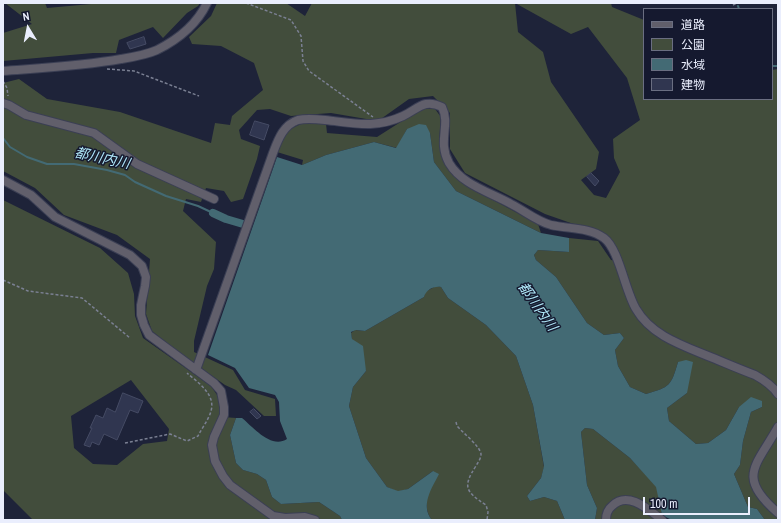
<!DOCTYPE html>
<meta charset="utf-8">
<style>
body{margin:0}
#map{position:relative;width:781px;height:523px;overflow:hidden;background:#1e2339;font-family:"Archivo Narrow","Noto Sans JP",sans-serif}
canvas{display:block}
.frame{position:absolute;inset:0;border:4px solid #eaeefd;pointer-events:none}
.legend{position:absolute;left:643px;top:8px;width:130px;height:92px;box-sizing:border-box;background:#15192f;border:1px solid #6a6e81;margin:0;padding:5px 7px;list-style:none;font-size:12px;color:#eaeefd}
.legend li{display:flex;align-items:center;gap:8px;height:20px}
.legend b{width:20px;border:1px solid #6a6e81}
.north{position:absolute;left:8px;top:8px;width:40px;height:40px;-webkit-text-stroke:3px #15192f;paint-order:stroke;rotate:350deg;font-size:11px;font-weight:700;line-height:16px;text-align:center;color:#eaeefd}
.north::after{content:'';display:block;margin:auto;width:14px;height:18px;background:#eaeefd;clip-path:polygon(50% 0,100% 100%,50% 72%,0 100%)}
.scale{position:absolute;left:643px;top:497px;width:107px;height:18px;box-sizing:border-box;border:2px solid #eaeefd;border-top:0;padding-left:5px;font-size:12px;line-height:14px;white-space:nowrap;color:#eaeefd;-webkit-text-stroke:3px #15192f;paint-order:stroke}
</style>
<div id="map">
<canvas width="781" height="523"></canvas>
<div class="frame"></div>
<ul class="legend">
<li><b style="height:5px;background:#615f6b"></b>道路</li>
<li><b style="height:11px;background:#424d3c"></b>公園</li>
<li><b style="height:11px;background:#436a74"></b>水域</li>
<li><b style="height:11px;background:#303650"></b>建物</li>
</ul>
<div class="north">N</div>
<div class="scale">100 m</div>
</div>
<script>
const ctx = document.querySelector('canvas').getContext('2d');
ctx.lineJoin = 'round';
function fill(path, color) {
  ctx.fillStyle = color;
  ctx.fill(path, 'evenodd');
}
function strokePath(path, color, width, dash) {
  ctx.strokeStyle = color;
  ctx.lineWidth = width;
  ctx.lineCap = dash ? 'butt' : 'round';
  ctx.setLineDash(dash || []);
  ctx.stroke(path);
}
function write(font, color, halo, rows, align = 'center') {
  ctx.font = font + ' "Archivo Narrow","Noto Sans JP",sans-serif';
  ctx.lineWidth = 3;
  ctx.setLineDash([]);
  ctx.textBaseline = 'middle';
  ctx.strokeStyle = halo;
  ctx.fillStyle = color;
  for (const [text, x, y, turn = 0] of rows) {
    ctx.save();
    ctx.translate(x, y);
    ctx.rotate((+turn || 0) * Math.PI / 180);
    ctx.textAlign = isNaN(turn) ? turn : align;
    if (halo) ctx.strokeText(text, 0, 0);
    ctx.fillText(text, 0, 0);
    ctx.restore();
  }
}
const green = new Path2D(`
 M 5,3 L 45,3 L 47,8 L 102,3 L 200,3 L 198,6 L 187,13 L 163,38 L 153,27 L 119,40 L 116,53 L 93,53 L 3,61 L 3,33 L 32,24 Z
 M 217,3 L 286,3 L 305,16 L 312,3 L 611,3 L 612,7 L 644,20 L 644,99 L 772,99 L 772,70 L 778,69 L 778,520 L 765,520 L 757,509 L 748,507 L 734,474 L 740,465 L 743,441 L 751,412 L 762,407 L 739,407 L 726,430 L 708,443 L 696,444 L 669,421 L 667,408 L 687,393 L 678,362 C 671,386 670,387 646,394 L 630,387 L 618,366 L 615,350 L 624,338 L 620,333 L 604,335 L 587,323 L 556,277 L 536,260 L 534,255 L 538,250 L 569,252 L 569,238 L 598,241 L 611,260 L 621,262 L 608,236 L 545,214 L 465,173 L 450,149 L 450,113 L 433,96 L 409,99 L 378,121 L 331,113 L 291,116 L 270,109 L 257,110 L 239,130 L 241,139 L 260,146 L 257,159 L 243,199 L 231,202 L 224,191 L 206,188 L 201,202 L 186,199 L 183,211 L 216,242 L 214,269 L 207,286 L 194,341 L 194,352 L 233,370 L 245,390 L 275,399 L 276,416 L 264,416 L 236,390 L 225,385 L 177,351 L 152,331 L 146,314 L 150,259 L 117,235 L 64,215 L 35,188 L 3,171 L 3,83 L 19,79 L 47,99 L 120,112 L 211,143 L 215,123 L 230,125 L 232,116 L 263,90 L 254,63 L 221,46 L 192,44 L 189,37 L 211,16 ZM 515,3 L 571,34 L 588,27 L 627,78 L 640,120 L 613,139 L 614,158 L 620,172 L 606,198 L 594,195 L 581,180 L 596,169 L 599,152 L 551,82 L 543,52 L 518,32 Z
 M 421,109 L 435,109 L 441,117 L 439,142 L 444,162 L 467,186 L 538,224 L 541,233 L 456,191 L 434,162 L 430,133 L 407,129 L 397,148 L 374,142 L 326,155 L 302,165 L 303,160 L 277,152 L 286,131 L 303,123 L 326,124 L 327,133 L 377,137 Z
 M 3,200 L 100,248 L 128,273 L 134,294 L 135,316 L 143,338 L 211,386 L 221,401 L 223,417 L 236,418 L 230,435 L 236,463 L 243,470 L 257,474 L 266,480 L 272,497 L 281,504 L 319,502 L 340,516 L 342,520 L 33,520 L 3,490 ZM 131,380 L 169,429 L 167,441 L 143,444 L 117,465 L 93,464 L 74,448 L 71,416 Z
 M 436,286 L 441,287 L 448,298 L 486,325 L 516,356 L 533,405 L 544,467 L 541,478 L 527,496 L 530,501 L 544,497 L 557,501 L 565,520 L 432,520 C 421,507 430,486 433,471 L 408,489 L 398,492 L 387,487 L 366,458 L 349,406 L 353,387 L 366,371 L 352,339 L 351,333 L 355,330 L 365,331 L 424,297 L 425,292 Z
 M 585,428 L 593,429 L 630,458 L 657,487 L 662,515 L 661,520 L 595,520 L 597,508 L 587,485 L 581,432 Z`);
const water = new Path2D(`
 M 419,124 L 426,125 L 430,133 L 434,162 L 456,191 L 541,233 L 569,238 L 569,252 L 538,250 L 534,255 L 536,260 L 556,277 L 587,323 L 604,335 L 620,333 L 624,338 L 615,350 L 618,366 L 630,387 L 646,394 C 670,387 671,386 678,362 L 686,360 L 693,362 L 687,393 L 667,408 L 669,421 L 696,444 L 708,443 L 726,430 L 739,407 L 751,397 L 762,401 L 762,407 L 751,412 L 743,441 L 740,465 L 734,474 L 748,507 L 757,509 L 765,520 L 685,520 L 683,519 C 675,522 669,519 662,515 L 656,487 L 630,458 L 593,429 L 585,428 L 581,432 L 587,485 L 597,508 L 595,520 L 565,520 L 557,501 L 544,497 L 530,501 L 527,496 L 541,478 L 544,466 L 533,405 L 516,356 L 486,325 L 448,298 L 441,287 C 433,286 426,290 424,297 L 365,331 L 356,330 L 351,332 L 352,339 L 363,346 L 366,371 L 353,387 L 349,406 L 366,458 L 387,487 L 398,491 L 408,489 L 433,471 L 439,474 C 432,488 420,505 432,520 L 342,520 L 340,516 L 319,502 L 281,504 L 272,497 L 266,480 L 257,474 L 243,470 L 236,463 L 230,435 L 236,418 L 242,418 C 254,428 271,449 287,439 L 280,421 L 279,402 L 275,395 L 249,388 L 235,368 L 208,355 L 277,157 L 302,165 L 326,155 L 374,142 L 396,148 L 407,129 Z`);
const stream = new Path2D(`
 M 738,6 L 739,9
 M 772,66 L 778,66
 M 3,138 L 10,147 L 27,157 L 47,164 L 74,164 L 107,170 L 125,175 L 135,182 L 166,196 L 198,206 L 213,213`);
const canal = new Path2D(`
 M 213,213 L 226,219 L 243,224`);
const building = new Path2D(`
 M 144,37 L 146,44 L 130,49 L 127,43 Z
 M 255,121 L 269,125 L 264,140 L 250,135 Z
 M 591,173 L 599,181 L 595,186 L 587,177 Z
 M 123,393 L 143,401 L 138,413 L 130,410 L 117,440 L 104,434 L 99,445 L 92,442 L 90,447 L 84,445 L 92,428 L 90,428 L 96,415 L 103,418 L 107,408 L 115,412 Z
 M 254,409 L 261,416 L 257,419 L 250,412 Z`);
const path = new Path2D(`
 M 246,3 L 291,20 L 301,36 L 303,61 L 309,71 L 373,117
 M 733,5 L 737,3
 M 107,69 L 134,71 L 199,96
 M 3,81 L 7,88 L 8,96
 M 3,280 L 28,291 L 82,298 L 130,338
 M 456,422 L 457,426 C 463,433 480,446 481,454 C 481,459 478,462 476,466 C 462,487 466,492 486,505 L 488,512 L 487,520
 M 125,443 L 170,434 L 187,441 L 198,436 C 202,428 209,419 211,411 C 216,394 197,382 187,373`);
const minor = new Path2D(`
 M 3,71 C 42,68 82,66 121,59 C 133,57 146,55 157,50 C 177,40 197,24 207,3
 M 3,103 L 9,105 L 26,115 L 94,133 L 137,164 L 214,199
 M 3,180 L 31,195 L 55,217 L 130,255 L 142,266 L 146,277 L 145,286 L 141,305 L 141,315 L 144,325 L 149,335 L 214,383 L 221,391 L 224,407 L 224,415 L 214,437 L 212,445 L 215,461 L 223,476 L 230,485 L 273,516 L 285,518 L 305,517 L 315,520
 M 196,370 L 273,153 C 278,140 283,125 298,120 C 307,118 316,119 325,120 C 354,123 375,129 403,116 C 418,109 424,98 442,107 C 451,125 437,141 449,163 C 462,185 490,192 511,204 C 525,211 536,221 551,225 C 568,229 589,227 604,238 C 619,249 625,291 636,309 C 651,335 681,345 708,356 C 723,362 739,369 755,375 C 764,380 772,385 778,394
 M 778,427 C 756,466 736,477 778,513
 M 606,520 C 606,514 607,510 612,506 C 628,490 649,510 662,520`);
const waterNames = [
 ["都川内川",102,159,12],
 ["都川内川",537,307,55]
];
fill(green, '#424d3c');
fill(water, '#436a74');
strokePath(stream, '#436a74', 2);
strokePath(canal, '#436a74', 8);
fill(building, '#303650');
strokePath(building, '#454b64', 1);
strokePath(minor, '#3b3f54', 10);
strokePath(path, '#7b8093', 1.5, [3, 2]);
strokePath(minor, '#615f6b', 8);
write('italic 14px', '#b0e8f9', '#15192f', waterNames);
</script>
